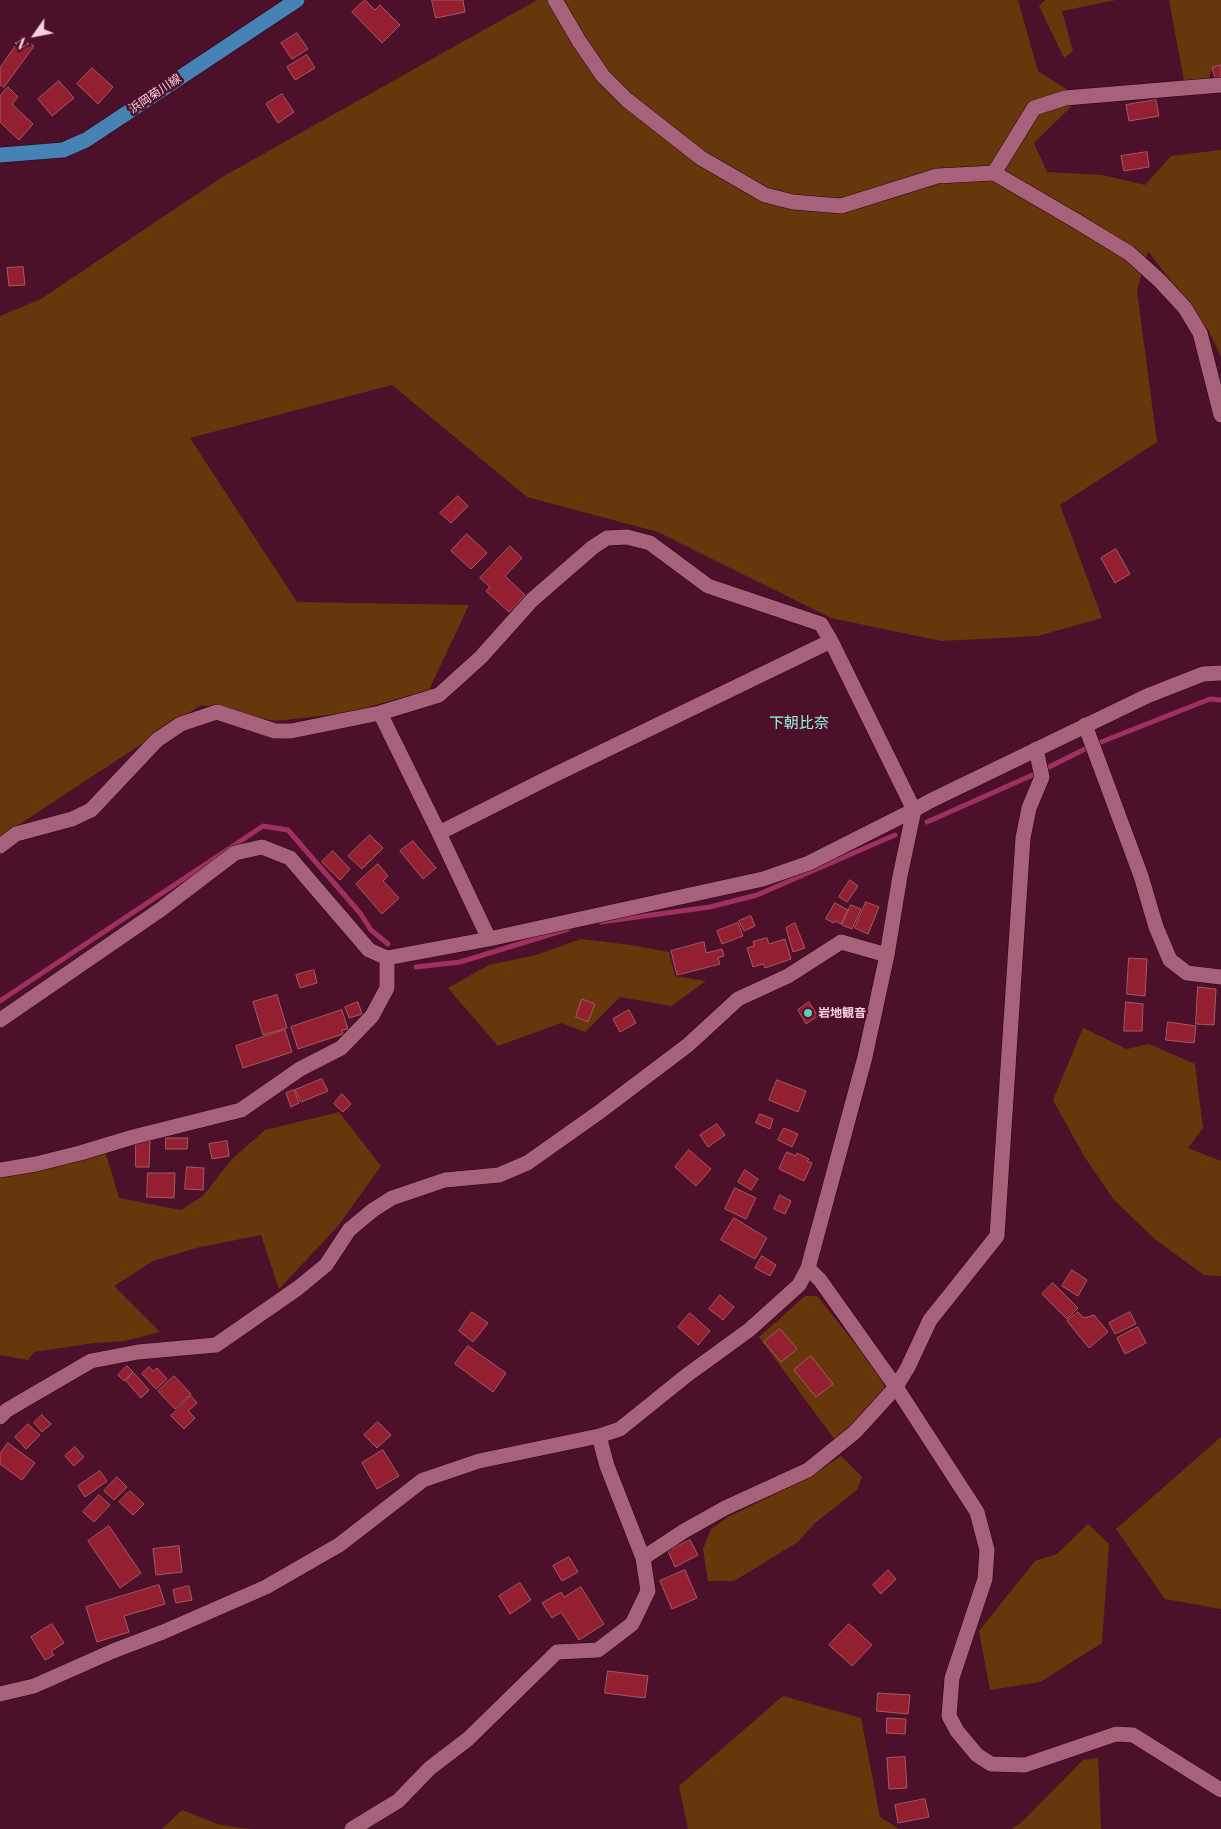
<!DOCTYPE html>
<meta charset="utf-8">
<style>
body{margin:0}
#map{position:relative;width:1221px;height:1829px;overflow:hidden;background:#4c102a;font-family:"Playfair Display",serif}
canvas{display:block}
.north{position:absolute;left:10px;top:10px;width:50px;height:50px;-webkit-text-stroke:4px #4c102a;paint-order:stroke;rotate:237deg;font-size:14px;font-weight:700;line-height:20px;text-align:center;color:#f8d1dc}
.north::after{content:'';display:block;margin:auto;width:18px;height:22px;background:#f8d1dc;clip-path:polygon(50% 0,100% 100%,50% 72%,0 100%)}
</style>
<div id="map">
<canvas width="1221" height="1829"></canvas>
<div class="north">N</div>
</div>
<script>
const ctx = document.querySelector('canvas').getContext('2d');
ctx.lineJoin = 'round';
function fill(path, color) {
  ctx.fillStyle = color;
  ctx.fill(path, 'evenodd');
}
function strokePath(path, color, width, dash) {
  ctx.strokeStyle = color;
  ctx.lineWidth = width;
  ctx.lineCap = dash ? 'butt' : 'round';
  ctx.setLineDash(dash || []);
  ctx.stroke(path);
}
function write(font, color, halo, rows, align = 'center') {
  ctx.font = font + ' "Playfair Display","Noto Sans JP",serif';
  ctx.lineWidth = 5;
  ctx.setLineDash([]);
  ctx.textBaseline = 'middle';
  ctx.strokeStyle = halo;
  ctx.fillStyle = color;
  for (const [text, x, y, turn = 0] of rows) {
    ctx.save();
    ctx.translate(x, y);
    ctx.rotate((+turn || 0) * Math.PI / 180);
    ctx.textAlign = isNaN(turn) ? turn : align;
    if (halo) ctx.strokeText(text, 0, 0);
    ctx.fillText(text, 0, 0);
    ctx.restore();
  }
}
const green = new Path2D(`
 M 537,0 L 1018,0 L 1038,71 L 1080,98 L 1034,143 L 1047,172 L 1102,175 L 1145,185 L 1171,156 L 1221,150 L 1221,357 L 1209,331 L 1148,251 L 1137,291 L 1157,442 L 1060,505 L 1102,618 L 1038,636 L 941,641 L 831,618 L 658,532 L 527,497 L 392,385 L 190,438 L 297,602 L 469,605 L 429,690 L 347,713 L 275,721 L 201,705 L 0,837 L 0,316 L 41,299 L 224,176 Z
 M 1045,0 L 1116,0 L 1062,11 L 1073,51 L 1064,58 L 1039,6 Z
 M 1169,0 L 1221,0 L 1221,65 L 1212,68 L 1207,86 L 1185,86 Z
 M 581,939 L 631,945 L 669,952 L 675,976 L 706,981 L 671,1006 L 620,997 L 585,1032 L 561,1023 L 498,1046 L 448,988 L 489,965 L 536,955 Z
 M 1083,1028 L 1127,1049 L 1149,1044 L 1195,1064 L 1203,1128 L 1188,1148 L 1221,1161 L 1221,1276 L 1204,1275 L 1156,1240 L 1114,1200 L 1084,1156 L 1053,1100 Z
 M 339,1112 L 381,1166 L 338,1226 L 279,1289 L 261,1235 L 196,1248 L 153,1261 L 114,1286 L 160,1332 L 125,1341 L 94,1343 L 34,1352 L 28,1360 L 0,1355 L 0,1178 L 49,1167 L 105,1151 L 119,1198 L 181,1210 L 203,1196 L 232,1159 L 265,1130 Z
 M 805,1296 L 817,1296 L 879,1373 L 885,1388 L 874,1403 L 835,1440 L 759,1337 Z
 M 1221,1437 L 1221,1609 L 1165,1599 L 1116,1529 Z
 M 841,1456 L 862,1477 L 857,1490 L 815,1523 L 798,1542 L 734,1581 L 708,1581 L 703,1549 L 711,1529 L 728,1517 L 811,1476 Z
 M 1088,1524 L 1109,1544 L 1102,1643 L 1040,1682 L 990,1690 L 979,1631 L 1035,1561 L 1057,1554 Z
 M 783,1696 L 861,1718 L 880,1817 L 899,1829 L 688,1829 L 679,1786 Z
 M 1098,1758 L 1101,1829 L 1011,1829 L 1022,1822 L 1083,1760 Z
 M 182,1810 L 220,1825 L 251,1829 L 162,1829 Z`);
const stream = new Path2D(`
 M 927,822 L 1037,773 L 1091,746 L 1210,699 L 1221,700
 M 601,922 L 710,907 L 757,895 L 895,835
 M 416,967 L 460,962 L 568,929
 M 0,1001 L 263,826 L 288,830 L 360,913 L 371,930 L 388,944`);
const building = new Path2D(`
 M 365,0 L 375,10 L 380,5 L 400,25 L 382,43 L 352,12 Z
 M 432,0 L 463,0 L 465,12 L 436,18 Z
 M 297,33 L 308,49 L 292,59 L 281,43 Z
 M 22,37 L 34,46 L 4,87 L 0,85 L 0,68 Z
 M 307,55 L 315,68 L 295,80 L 287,67 Z
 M 1221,65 L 1221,79 L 1216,81 L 1212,68 Z
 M 92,68 L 113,87 L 98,104 L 77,84 Z
 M 59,81 L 74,98 L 52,116 L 38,99 Z
 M 8,87 L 18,97 L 12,104 L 33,124 L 19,140 L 0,122 L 0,96 Z
 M 282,94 L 294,112 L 278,123 L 266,104 Z
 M 1156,100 L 1159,116 L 1129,121 L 1126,105 Z
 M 1147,152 L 1149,167 L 1124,171 L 1121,156 Z
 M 23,267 L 25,285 L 9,286 L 7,268 Z
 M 458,496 L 468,506 L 451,523 L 440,513 Z
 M 467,534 L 487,553 L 471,569 L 451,551 Z
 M 510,546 L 522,558 L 505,576 L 525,595 L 509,612 L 486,591 L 490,587 L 480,578 Z
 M 1116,549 L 1130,574 L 1115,583 L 1101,558 Z
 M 370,835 L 383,848 L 362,869 L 348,856 Z
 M 413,841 L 436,868 L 423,879 L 400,851 Z
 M 333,851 L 350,869 L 340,880 L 322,862 Z
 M 378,864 L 388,876 L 383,881 L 399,898 L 382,914 L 356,884 Z
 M 850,880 L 858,886 L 847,902 L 839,897 Z
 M 866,902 L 879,907 L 868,934 L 855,928 Z
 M 835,903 L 848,910 L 841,924 L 835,921 L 834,923 L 826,919 Z
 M 851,905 L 861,909 L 852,929 L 842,925 Z
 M 751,916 L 755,926 L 744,931 L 739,921 Z
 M 738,923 L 743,936 L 722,944 L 717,931 Z
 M 795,923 L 805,948 L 793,952 L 786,928 Z
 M 767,938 L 769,944 L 785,939 L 791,959 L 765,968 L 763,964 L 753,967 L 747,948 L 754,946 L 753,942 Z
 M 704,942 L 706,953 L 722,949 L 724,956 L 718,958 L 720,964 L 677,975 L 671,951 Z
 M 1129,958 L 1147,959 L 1145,996 L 1127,994 Z
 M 314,970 L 317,983 L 300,988 L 296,975 Z
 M 1198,987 L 1216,989 L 1214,1025 L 1196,1024 Z
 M 277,995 L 287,1028 L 263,1035 L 253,1002 Z
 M 582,999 L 595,1004 L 588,1022 L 576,1017 Z
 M 358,1002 L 362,1014 L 349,1018 L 345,1007 Z
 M 809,1002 L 818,1016 L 806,1024 L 798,1010 Z
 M 1126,1002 L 1143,1004 L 1142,1031 L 1124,1031 Z
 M 342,1010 L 348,1029 L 342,1030 L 343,1034 L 298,1049 L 291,1027 Z
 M 629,1010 L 636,1023 L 620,1032 L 613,1019 Z
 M 1168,1022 L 1196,1026 L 1194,1043 L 1166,1040 Z
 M 285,1030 L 292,1052 L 243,1068 L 236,1046 Z
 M 322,1079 L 328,1091 L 301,1102 L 295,1090 Z
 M 777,1080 L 806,1091 L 798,1112 L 769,1100 Z
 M 294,1090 L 299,1103 L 291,1107 L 286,1093 Z
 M 342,1094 L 351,1104 L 343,1112 L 334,1104 Z
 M 760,1114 L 773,1119 L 770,1129 L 756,1123 Z
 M 717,1124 L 725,1135 L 708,1147 L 700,1135 Z
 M 784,1128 L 798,1134 L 792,1147 L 778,1140 Z
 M 166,1138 L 188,1138 L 187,1149 L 166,1149 Z
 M 136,1141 L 150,1141 L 149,1167 L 136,1167 Z
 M 227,1141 L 229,1156 L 212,1159 L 209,1144 Z
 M 689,1150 L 711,1169 L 696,1186 L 675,1167 Z
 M 787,1152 L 796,1156 L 797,1153 L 809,1159 L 807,1161 L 812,1163 L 804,1181 L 779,1169 Z
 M 187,1167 L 204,1168 L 203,1190 L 185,1189 Z
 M 745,1170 L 758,1179 L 751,1190 L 738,1182 Z
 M 148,1173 L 175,1173 L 174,1198 L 147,1197 Z
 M 735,1188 L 756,1198 L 746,1219 L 725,1209 Z
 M 780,1195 L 791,1201 L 785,1214 L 774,1209 Z
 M 734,1218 L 767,1238 L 755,1259 L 721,1240 Z
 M 762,1256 L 776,1265 L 770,1276 L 755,1268 Z
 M 1072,1270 L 1087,1280 L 1078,1296 L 1062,1286 Z
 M 1053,1283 L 1078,1308 L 1067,1319 L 1042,1294 Z
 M 720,1295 L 734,1307 L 723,1320 L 709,1309 Z
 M 472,1312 L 488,1323 L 473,1342 L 459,1331 Z
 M 1078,1312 L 1084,1318 L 1094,1315 L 1108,1332 L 1089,1348 L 1067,1321 Z
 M 1130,1312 L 1136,1324 L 1115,1334 L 1109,1323 Z
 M 690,1313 L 710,1331 L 698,1345 L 678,1327 Z
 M 1138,1327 L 1146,1343 L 1125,1354 L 1117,1338 Z
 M 780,1329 L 797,1349 L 781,1362 L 764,1342 Z
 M 468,1346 L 506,1373 L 493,1392 L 455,1364 Z
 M 811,1356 L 833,1384 L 816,1397 L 794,1370 Z
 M 127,1366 L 133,1372 L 124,1381 L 118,1375 Z
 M 149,1367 L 153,1371 L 157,1368 L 167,1379 L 156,1389 L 142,1374 Z
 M 134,1373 L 149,1390 L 141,1398 L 126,1381 Z
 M 174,1376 L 191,1394 L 175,1409 L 158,1391 Z
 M 191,1396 L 197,1403 L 188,1411 L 195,1418 L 184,1429 L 171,1416 Z
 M 42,1415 L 51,1424 L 42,1432 L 34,1423 Z
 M 378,1422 L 391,1435 L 377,1448 L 364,1435 Z
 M 28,1424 L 40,1435 L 26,1449 L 15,1437 Z
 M 8,1443 L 35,1463 L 22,1480 L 0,1464 L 0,1454 Z
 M 75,1447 L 84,1457 L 74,1466 L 65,1456 Z
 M 383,1450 L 399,1476 L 377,1489 L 362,1463 Z
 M 100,1471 L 107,1481 L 85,1497 L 78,1486 Z
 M 117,1477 L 127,1487 L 114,1500 L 104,1491 Z
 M 130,1491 L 144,1504 L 133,1515 L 119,1502 Z
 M 99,1495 L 110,1505 L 94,1522 L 83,1512 Z
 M 109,1526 L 141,1573 L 120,1588 L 88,1541 Z
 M 690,1540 L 698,1555 L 675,1567 L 668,1551 Z
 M 179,1546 L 182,1572 L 156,1575 L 153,1549 Z
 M 569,1557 L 578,1572 L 562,1581 L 553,1566 Z
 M 685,1570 L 697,1598 L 672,1609 L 660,1581 Z
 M 888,1570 L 896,1579 L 881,1594 L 873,1585 Z
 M 520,1583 L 531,1600 L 510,1614 L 499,1596 Z
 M 159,1585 L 165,1604 L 124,1616 L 129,1632 L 97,1642 L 86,1607 Z
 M 189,1586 L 192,1600 L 176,1603 L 173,1590 Z
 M 581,1587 L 604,1624 L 579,1640 L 561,1612 L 552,1618 L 542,1603 L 561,1592 L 564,1597 Z
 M 52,1624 L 64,1643 L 51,1651 L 54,1655 L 45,1660 L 31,1637 Z
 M 849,1624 L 872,1645 L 852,1666 L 829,1645 Z
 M 608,1671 L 648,1676 L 645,1698 L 605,1693 Z
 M 878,1693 L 910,1695 L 908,1714 L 877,1711 Z
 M 887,1718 L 906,1719 L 905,1734 L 887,1733 Z
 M 905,1757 L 907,1788 L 889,1789 L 887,1758 Z
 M 925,1799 L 929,1817 L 898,1823 L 895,1805 Z`);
const minor = new Path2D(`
 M 555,0 L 579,41 L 603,76 L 627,100 L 701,158 L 765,195 L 793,202 L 841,206 L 937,176 L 994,173 L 1073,219 L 1129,253 L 1160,281 L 1185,308 L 1200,333 L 1221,415
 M 994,173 L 1034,108 L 1065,98 L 1221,85
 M 380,713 L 439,695 L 481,657 L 532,600 L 593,547 L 607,538 L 627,537 L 650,543 L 708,586 L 821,624 L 831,641
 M 1085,725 L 1141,876 L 1156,927 L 1170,960 L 1187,973 L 1221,977
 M 439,833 L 548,778 L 831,641 L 914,810 L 809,863 L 763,879 L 489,939
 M 0,846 L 16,834 L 72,819 L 91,810 L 157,740 L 181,724 L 217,712 L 275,731 L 291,731 L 380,713 L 439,833 L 489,939 L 387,958 L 369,950 L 290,858 L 262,847 L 235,853 L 160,910 L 0,1020
 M 0,1170 L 36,1164 L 80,1153 L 133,1137 L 241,1110 L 300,1069 L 341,1048 L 372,1016 L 387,988 L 387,958
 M 808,1268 L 820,1280 L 896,1387 L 977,1512 L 987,1550 L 985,1579 L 952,1678 L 949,1716 L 957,1731 L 977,1755 L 991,1764 L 1025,1765 L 1116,1734 L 1133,1735 L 1221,1790
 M 0,1417 L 7,1410 L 91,1361 L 138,1352 L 216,1345 L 298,1288 L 326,1265 L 349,1230 L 373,1210 L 392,1198 L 445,1180 L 499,1175 L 527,1163 L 602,1110 L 688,1045 L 738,999 L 788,976 L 841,942 L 887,955
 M 643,1558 L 684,1531 L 725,1508 L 808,1470 L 855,1432 L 896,1387 L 908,1367 L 930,1320 L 997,1236 L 1023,838 L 1029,808 L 1042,777 L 1036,749
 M 0,1694 L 34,1686 L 113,1651 L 163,1632 L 266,1587 L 339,1545 L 423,1480 L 479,1461 L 599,1436 L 620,1429 L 687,1375 L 749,1330 L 799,1285 L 808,1268 L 865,1057 L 887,955 L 900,876 L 914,810 L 930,801 L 1147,696 L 1203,674 L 1221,673
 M 352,1829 L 398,1801 L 430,1768 L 468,1739 L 557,1652 L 598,1650 L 632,1624 L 648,1591 L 643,1558 L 607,1466 L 599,1436`);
const major = new Path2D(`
 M 0,155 L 63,150 L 86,140 L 297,0`);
const markers = [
 [808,1013,5,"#5eceb7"]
];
const streetNames = [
 ["浜岡菊川線",155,94,-34]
];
const poiNames = [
 ["岩地観音",818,1013]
];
const quarterNames = [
 ["下朝比奈",799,723]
];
fill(green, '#66370a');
strokePath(stream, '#9f3060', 5);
fill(building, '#941f31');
strokePath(building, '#a35c5f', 1);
strokePath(minor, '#2a0113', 16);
strokePath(major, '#2a0113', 16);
strokePath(minor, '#a6627a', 15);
strokePath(major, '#4683b4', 15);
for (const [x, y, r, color] of markers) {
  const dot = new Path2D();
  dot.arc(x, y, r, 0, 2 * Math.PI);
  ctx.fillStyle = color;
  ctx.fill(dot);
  strokePath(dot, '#4c102a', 2);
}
write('12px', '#f8d1dc', '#4c102a', streetNames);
write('bold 12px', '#f8d1dc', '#4c102a', poiNames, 'left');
write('15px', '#93f7e0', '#4c102a', quarterNames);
</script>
